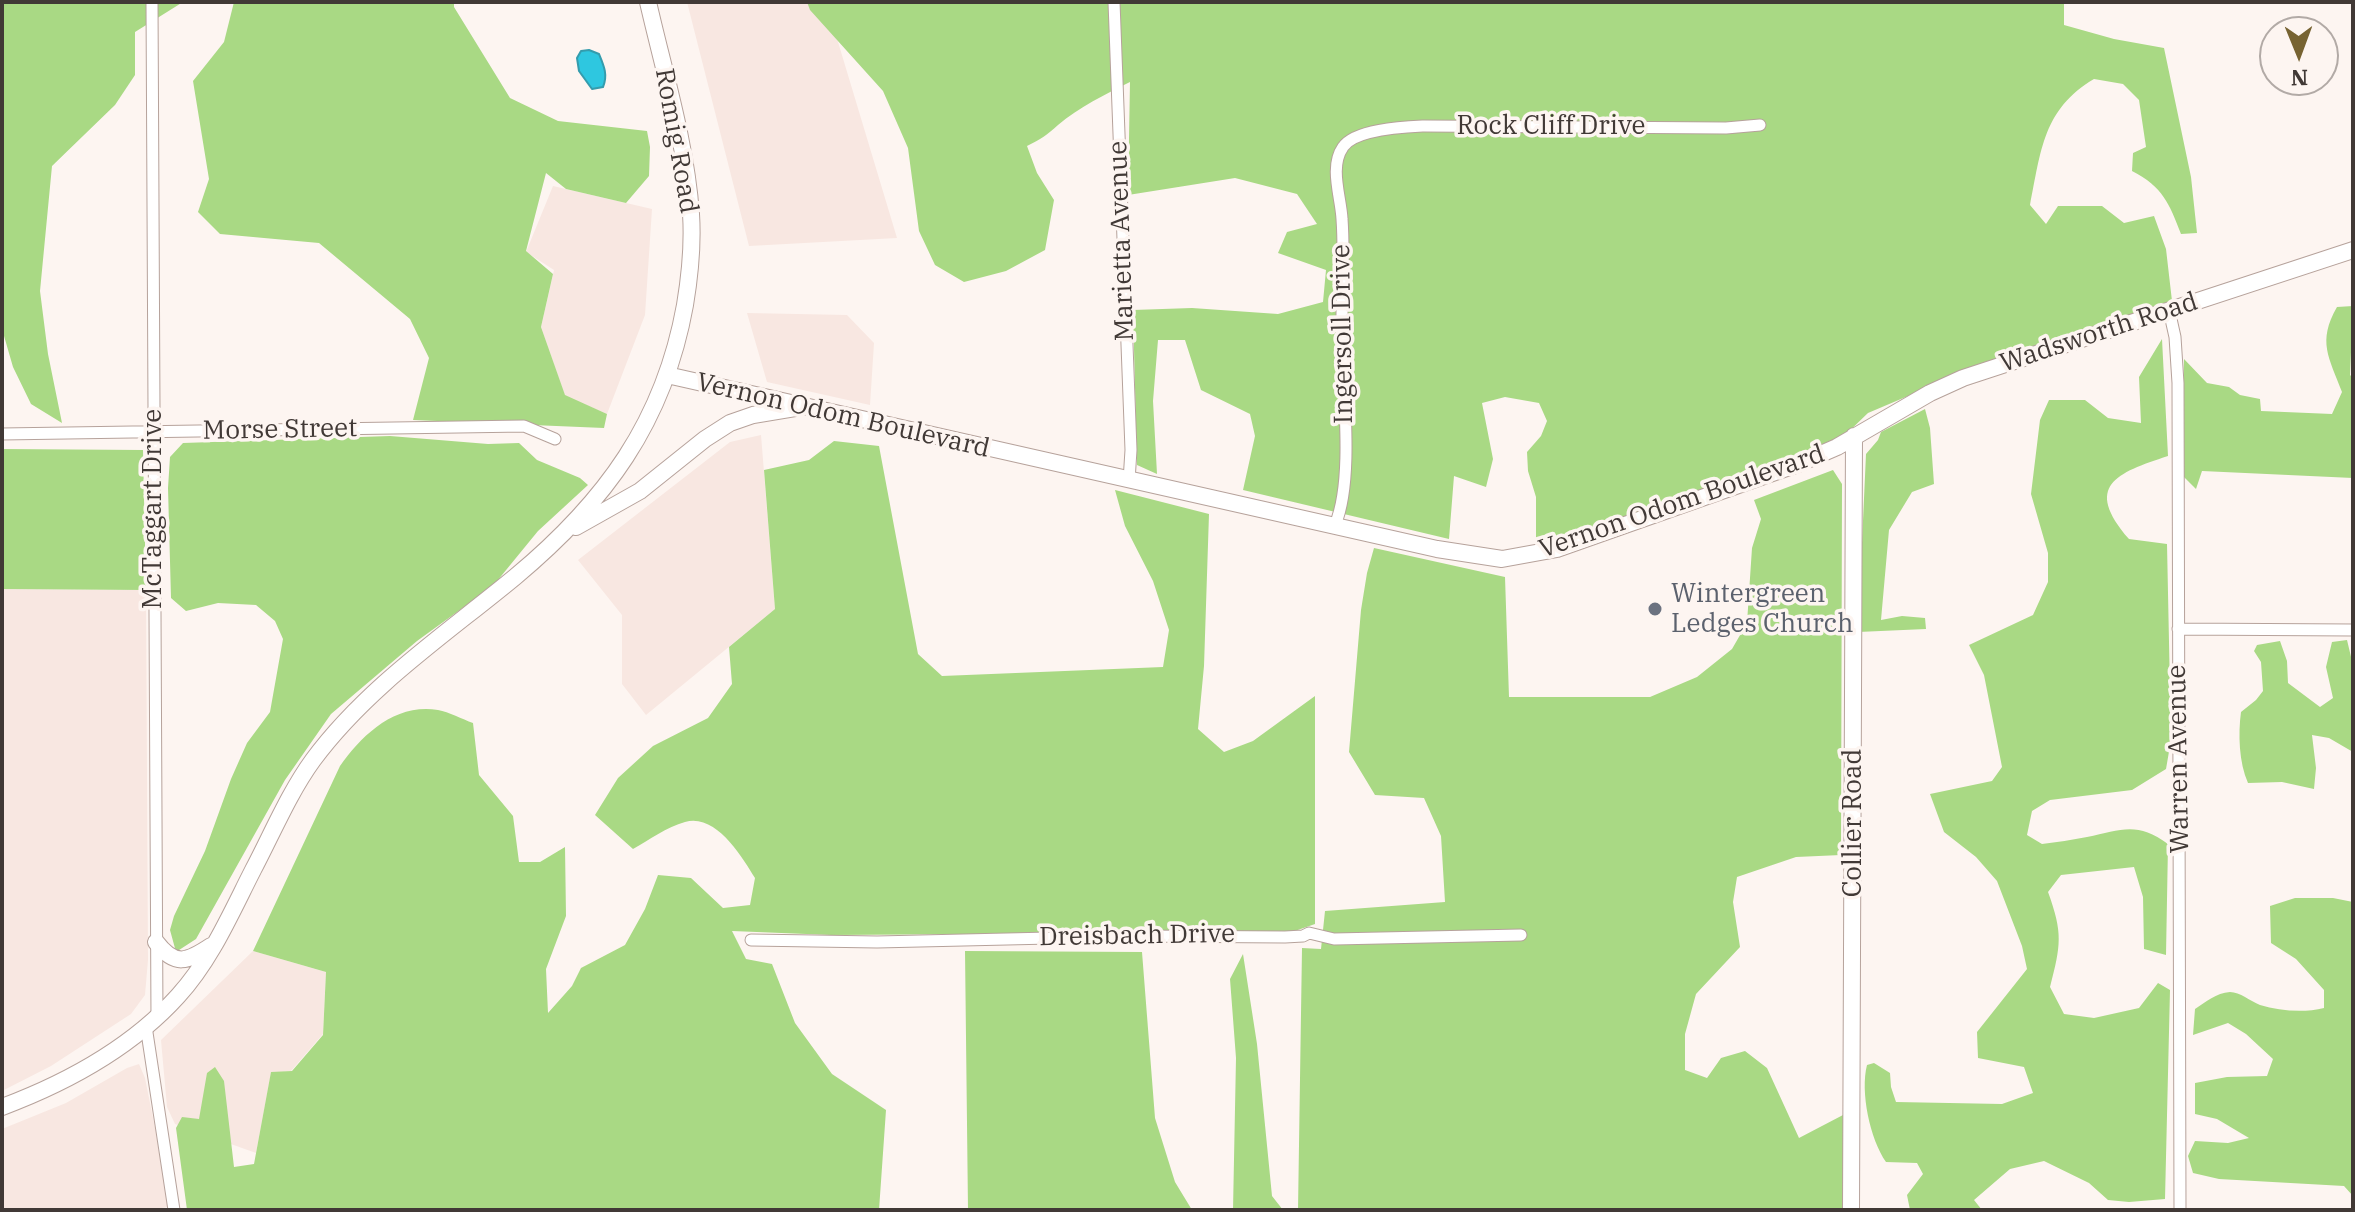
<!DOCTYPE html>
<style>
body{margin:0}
#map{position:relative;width:2355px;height:1212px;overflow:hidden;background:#fdf5f1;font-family:"IBM Plex Serif",serif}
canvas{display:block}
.frame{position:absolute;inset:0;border:4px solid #413936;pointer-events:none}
.north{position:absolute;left:2259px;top:16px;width:80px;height:80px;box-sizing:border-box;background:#fdf5f1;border:2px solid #b2aaa6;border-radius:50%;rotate:179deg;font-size:22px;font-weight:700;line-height:32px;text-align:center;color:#413936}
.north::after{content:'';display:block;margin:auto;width:28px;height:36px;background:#776332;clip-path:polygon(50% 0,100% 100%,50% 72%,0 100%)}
</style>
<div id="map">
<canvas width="2355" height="1212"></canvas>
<div class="frame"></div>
<div class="north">N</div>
</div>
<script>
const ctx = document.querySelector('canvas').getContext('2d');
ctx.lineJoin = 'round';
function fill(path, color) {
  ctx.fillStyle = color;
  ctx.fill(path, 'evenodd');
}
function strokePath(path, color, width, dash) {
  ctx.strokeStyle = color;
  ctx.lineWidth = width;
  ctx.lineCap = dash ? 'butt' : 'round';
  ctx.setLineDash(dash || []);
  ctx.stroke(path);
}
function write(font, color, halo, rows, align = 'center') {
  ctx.font = font + ' "IBM Plex Serif",serif';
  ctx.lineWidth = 7;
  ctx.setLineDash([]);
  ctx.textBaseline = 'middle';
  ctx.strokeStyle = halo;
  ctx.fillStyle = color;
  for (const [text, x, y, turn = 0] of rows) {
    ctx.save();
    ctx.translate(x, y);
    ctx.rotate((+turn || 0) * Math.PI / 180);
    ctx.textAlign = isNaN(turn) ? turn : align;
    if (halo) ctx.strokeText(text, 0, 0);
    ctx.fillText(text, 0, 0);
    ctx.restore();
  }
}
const built = new Path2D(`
 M 687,2 L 826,2 L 897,238 L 749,246 Z
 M 553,186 L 652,209 L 645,315 L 607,414 L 565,396 L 541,327 L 554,270 L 526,252 Z
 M 747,313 L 847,315 L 874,343 L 870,405 L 767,382 Z
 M 761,435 L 775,609 L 646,715 L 622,684 L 622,615 L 578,560 L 730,442 Z
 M 2,589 L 146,590 L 148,960 L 145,995 L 131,1014 L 51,1066 L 2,1091 Z
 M 253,951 L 326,972 L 323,1034 L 291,1071 L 271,1073 L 256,1153 L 175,1124 L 167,1107 L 161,1040 Z
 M 139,1064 L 145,1078 L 155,1128 L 168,1207 L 150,1210 L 2,1210 L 2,1129 L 66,1103 L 127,1068 Z`);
const green = new Path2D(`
 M 2,2 L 183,2 L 135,32 L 135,75 L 115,105 L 52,166 L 40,291 L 48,354 L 62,423 L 31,404 L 13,367 L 2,329 Z
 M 234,2 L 454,2 L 454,7 L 510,98 L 558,121 L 647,131 L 650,147 L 649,176 L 626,203 L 566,189 L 546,173 L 526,251 L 553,274 L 541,327 L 565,395 L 607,414 L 604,428 L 413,420 L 429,358 L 410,319 L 319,243 L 220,234 L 198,212 L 209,179 L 193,81 L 224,42 Z
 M 807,2 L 2064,2 L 2064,25 L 2114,39 L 2164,48 L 2191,177 L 2197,233 L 2181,234 C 2169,203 2163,187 2132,171 L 2133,153 L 2146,147 L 2139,100 L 2123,84 L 2094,79 C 2043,109 2041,151 2030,205 L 2046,224 L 2058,206 L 2102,206 L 2124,223 L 2154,216 L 2166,249 L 2172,301 L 1948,379 L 1868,413 L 1841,439 L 1776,472 L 1536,554 L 1536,497 L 1528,471 L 1527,452 L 1541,436 L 1547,421 L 1539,403 L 1505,397 L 1482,403 L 1493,459 L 1486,487 L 1454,476 L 1449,539 L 1243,490 L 1255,436 L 1250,414 L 1201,390 L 1185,340 L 1158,340 L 1153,401 L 1157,474 L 1137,465 L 1133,310 L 1192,308 L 1278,314 L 1323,302 L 1326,270 L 1278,253 L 1287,232 L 1317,224 L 1297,194 L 1235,178 L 1128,195 L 1130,82 C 1106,94 1079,107 1058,125 C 1047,135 1041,139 1027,146 L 1037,173 L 1054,200 L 1045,250 L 1006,271 L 964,282 L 935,265 L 919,231 L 908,148 L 883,91 L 810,10 Z
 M 2353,306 L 2350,375 L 2353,378 L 2353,478 L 2202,471 L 2196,489 L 2182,475 L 2184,359 L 2207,383 L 2229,387 L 2240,395 L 2260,399 L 2261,411 L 2332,414 L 2342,392 C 2329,357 2317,342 2337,307 Z
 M 2162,339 L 2168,456 C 2116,473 2083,486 2129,539 L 2167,544 L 2171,740 L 2166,769 L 2132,790 L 2050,800 L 2032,811 L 2027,835 L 2042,844 C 2057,842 2072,840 2087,837 C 2121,830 2137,821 2168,844 L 2166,955 L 2144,949 L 2143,897 L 2134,867 L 2061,875 L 2048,892 C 2063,933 2061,945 2050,987 L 2064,1014 L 2094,1018 L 2139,1008 L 2158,983 L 2170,990 L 2165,1199 L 2129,1202 L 2108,1200 L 2089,1183 L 2044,1161 L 2010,1169 L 1974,1200 L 1982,1210 L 1910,1210 L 1907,1195 L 1923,1174 L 1917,1163 L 1886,1162 C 1870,1139 1860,1092 1867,1065 L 1874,1063 L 1890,1073 L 1891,1087 L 1896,1102 L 2002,1104 L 2033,1093 L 2024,1067 L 1978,1058 L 1977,1032 L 2027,969 L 2022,946 L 1997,881 L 1976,857 L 1944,832 L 1930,794 L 1992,781 L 2002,767 L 1984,675 L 1969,645 L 2033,615 L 2048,582 L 2048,553 L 2031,494 L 2040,420 L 2049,400 L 2085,400 L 2108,418 L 2141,423 L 2139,377 Z
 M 1925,409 L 1930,428 L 1934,484 L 1912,492 L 1889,530 L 1881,620 L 1902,616 L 1925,618 L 1926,629 L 1858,632 L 1866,454 L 1878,440 L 1881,432 Z
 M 390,436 L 488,444 L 519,443 L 537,460 L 580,478 L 588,485 L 538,531 L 493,586 L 417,641 L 331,714 L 285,780 L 196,939 L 176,952 L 170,930 L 174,916 L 205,851 L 231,779 L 247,743 L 270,712 L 283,639 L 275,621 L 256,605 L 218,603 L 186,611 L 171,598 L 168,488 L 170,457 L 183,443 Z
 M 834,441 L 879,446 L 918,654 L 942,676 L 1163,667 L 1169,630 L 1153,581 L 1125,526 L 1115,490 L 1209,514 L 1204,666 L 1198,729 L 1224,752 L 1253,741 L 1315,696 L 1315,924 L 1292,932 L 831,935 L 732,931 L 746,959 L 772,964 L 795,1023 L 832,1074 L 886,1110 L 879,1210 L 187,1210 L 176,1128 L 182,1117 L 199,1119 L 207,1073 L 215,1067 L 224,1081 L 234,1167 L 254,1164 L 271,1072 L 292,1071 L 323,1035 L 326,972 L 253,951 L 340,766 C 362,735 395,703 438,710 C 449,712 462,719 473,723 L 479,775 L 513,816 L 519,862 L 540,862 L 565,847 L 566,916 L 546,969 L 548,1013 L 572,986 L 581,968 L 625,945 L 645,909 L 658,875 L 691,878 L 723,908 L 750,905 L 755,878 C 742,857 716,813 685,822 C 667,827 649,840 633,849 L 595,815 L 618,778 L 653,746 L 708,718 L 732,684 L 729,647 L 775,609 L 764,470 L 809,460 Z
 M 2,449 L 143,450 L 146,590 L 2,589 Z
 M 1833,470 L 1842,484 L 1841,855 L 1796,857 L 1737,877 L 1733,902 L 1740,947 L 1696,994 L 1685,1034 L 1685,1070 L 1707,1078 L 1721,1058 L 1745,1051 L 1767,1068 L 1799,1138 L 1843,1115 L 1844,1210 L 1298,1210 L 1302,948 L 1321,949 L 1325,911 L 1445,902 L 1441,836 L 1424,798 L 1375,795 L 1349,752 L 1361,610 L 1367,573 L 1374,548 L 1505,577 L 1509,697 L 1650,697 L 1697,677 L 1732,649 L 1747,623 L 1752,548 L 1761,519 L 1754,500 Z
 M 2347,640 L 2352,661 L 2353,752 L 2329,738 L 2312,735 L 2316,768 L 2314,789 L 2282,782 L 2248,783 C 2239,763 2238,734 2241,712 L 2256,700 L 2263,691 L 2261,662 L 2254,651 L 2257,645 L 2280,641 L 2287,661 L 2288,683 L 2320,707 L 2333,698 L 2326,667 L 2332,642 Z
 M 2295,898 L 2333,898 L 2353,902 L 2353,1196 L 2344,1186 L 2219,1179 L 2193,1173 L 2188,1156 L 2195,1141 L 2228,1143 L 2249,1138 L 2217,1119 L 2195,1114 L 2195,1083 L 2227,1077 L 2267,1076 L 2273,1059 L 2246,1034 L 2228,1023 L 2193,1035 L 2195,1009 C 2206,1002 2216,993 2230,992 C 2240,992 2250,1001 2260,1005 C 2280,1011 2304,1013 2324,1008 L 2324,990 L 2296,959 L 2271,943 L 2270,906 Z
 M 965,951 L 1142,952 L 1155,1118 L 1175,1182 L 1192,1210 L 968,1210 Z
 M 1243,954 L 1257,1044 L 1272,1196 L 1283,1210 L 1233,1210 L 1236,1058 L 1230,979 Z`);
const water = new Path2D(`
 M 589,50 L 599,54 C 604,66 608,75 603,87 L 592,89 L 579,71 L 577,58 L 581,51 Z`);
const street = new Path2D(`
 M 152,2 L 157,1017
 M 1114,2 L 1131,450 L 1129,481
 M 2169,310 L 2175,337 L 2178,383 L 2180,1210
 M 2,434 L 524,426 L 555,439
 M 1335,525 C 1354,480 1343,393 1342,342 C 1341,302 1345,260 1342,219 C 1341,197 1329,167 1343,147 C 1355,129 1404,127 1424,126 L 1726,128 L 1760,125
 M 2178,629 L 2353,630
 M 751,940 L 877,942 L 1137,936 L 1285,937 L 1303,936 L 1309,933 L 1334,939 L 1521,935
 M 146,1026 L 174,1210`);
const secondary = new Path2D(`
 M 667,375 L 1437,549 L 1502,559 L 1557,549 L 1798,464 L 1837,447 L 1930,393 L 1963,378 L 2353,250
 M 576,527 L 640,491 L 705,439 L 730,423 L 753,415 L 795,408
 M 156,942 C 175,967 187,962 211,946
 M 2,1107 C 66,1083 131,1048 178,996 C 211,960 231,913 253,870 C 272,834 289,793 313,760 C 367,687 446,634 515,577 C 605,502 664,422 685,305 C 690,275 693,244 691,214 C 686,143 664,72 648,2
 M 1851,1210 L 1854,436`);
const markers = [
 [1655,609,8,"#6b7280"]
];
const streetNames = [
 ["Rock Cliff Drive",1551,126],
 ["Romig Road",676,141,80],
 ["Marietta Avenue",1122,241,-92],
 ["Wadsworth Road",2099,333,-18],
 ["Ingersoll Drive",1343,334,-91],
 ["Vernon Odom Boulevard",843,416,13],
 ["Morse Street",280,430,-1],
 ["Vernon Odom Boulevard",1682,502,-19],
 ["McTaggart Drive",153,509,-90],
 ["Warren Avenue",2179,759,-91],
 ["Collier Road",1853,823,-90],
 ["Dreisbach Drive",1137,936,-1]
];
const worshipNames = [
 ["Wintergreen",1671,594],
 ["Ledges Church",1671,624]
];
fill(built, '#f8e7e1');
fill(green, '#a9d984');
fill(water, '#2ec7e0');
strokePath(water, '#349cad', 2);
strokePath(street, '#b6a29b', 13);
strokePath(secondary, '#b6a29b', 18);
strokePath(street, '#fff', 11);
strokePath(secondary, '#fff', 16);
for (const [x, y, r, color] of markers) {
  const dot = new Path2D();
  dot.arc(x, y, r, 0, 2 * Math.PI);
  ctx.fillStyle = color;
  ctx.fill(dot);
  strokePath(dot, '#fdf5f1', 3);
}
write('26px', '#413936', '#fdf5f1', streetNames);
write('26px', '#5b616d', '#fdf5f1', worshipNames, 'left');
</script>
